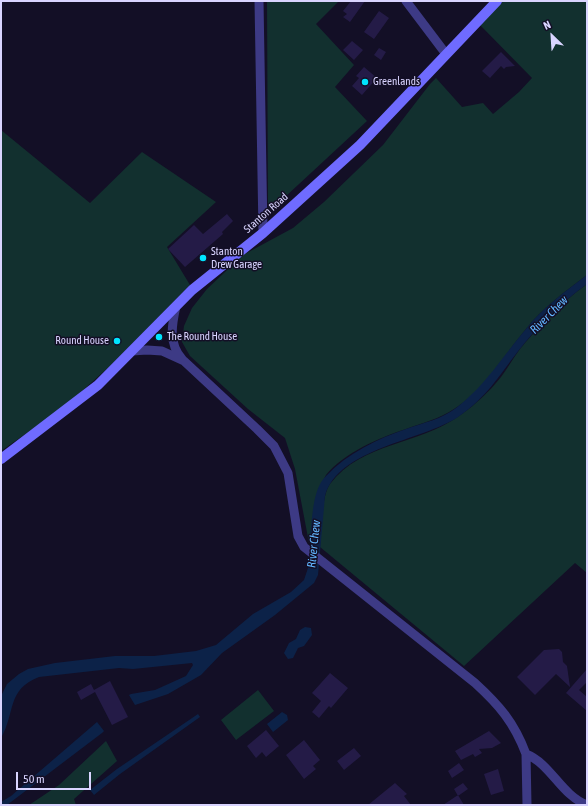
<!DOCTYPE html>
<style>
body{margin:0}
#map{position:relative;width:588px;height:806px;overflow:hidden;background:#130f26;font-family:"Asap Condensed",sans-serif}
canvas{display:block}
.frame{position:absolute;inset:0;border:2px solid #d9d4ff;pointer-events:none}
.north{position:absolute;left:532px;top:16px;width:40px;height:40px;-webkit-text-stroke:3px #130f26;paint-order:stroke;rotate:335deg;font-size:11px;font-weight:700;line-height:16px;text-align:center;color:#d9d4ff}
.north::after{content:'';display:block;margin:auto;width:14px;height:18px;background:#d9d4ff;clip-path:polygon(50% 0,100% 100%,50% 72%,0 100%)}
.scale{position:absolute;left:16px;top:772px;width:75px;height:18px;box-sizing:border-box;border:2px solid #d9d4ff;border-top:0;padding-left:5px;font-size:12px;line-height:14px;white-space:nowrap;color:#d9d4ff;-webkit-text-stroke:3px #130f26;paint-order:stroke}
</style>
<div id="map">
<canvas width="588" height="806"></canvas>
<div class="frame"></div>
<div class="north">N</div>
<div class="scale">50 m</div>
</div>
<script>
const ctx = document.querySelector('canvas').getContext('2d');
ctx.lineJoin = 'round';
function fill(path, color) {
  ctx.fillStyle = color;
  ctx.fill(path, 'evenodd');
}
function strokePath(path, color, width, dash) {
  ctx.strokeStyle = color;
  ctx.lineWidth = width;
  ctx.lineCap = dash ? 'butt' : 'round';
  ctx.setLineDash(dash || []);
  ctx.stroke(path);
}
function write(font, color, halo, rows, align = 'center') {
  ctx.font = font + ' "Asap Condensed",sans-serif';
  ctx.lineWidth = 3;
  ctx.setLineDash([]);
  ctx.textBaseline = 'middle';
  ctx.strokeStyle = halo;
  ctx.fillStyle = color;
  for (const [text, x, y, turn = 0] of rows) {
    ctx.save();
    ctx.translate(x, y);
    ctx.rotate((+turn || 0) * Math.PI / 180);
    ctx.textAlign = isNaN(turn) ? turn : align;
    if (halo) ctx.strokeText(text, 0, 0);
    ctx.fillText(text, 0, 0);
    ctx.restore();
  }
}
const green = new Path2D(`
 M 267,1 L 339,1 L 316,24 L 354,65 L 335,87 L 367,121 L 271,210 L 268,207 Z
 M 503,1 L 587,1 L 587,275 C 566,291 542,308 526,329 C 503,356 485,390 454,409 C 439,419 422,423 406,429 C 379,438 345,452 326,475 C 321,482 314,529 312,540 L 309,543 L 295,469 L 285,438 L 248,409 L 190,356 L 182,342 L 184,326 L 192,308 L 207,289 L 243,255 L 293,228 L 324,202 L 383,145 L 430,84 L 436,78 L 462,107 L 483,103 L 493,114 L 519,92 L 532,78 L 480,25 Z
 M 1,130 L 90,203 L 142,152 L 216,202 L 167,247 L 190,285 L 110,366 L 64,407 L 1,451 Z
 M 587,284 L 587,573 L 575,563 L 464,666 L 320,547 C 322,531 321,496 330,484 C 362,442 419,445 459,416 C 475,405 489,392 501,377 C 508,368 513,358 520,349 C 539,326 562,302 587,284 Z
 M 258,690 L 274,711 L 236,740 L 221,720 Z
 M 106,741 L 117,761 L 74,799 L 76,805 L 29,805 L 59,785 Z`);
const water = new Path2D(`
 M 587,275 L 587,284 C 562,302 538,326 519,350 C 498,377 487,397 458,417 C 422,441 338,448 325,496 L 318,575 L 314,583 L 275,615 L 222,653 L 201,675 L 168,694 L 135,705 L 129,695 L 131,694 L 155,690 L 186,676 L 193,665 L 192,663 L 133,669 L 119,668 L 39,677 C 6,690 16,712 1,738 L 1,696 L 7,684 L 19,674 L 28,669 L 55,663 L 115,656 L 154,656 L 196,651 L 216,645 L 253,614 L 291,592 L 304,580 L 308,568 L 312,540 L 310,536 C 313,517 312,490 326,476 C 348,453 377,439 406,429 C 423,423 442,419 456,408 C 486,385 502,357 526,329 C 542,308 566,291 587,275 Z
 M 305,627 L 311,628 L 312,635 L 304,646 L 298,648 L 293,658 L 288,659 L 284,653 L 289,643 L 296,639 L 300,630 Z
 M 282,712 L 287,715 L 288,720 L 273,732 L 267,724 Z
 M 198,714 L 200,717 L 120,774 L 94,795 L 90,790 L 117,769 Z
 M 97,722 L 104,731 L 102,733 L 7,805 L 1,805 L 1,802 L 11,796 Z`);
const building = new Path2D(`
 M 351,1 L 365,1 L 350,22 L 343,17 L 347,14 L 343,11 Z
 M 379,11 L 389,18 L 374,39 L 364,32 Z
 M 352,41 L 363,50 L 354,60 L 343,50 Z
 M 379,48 L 386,52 L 381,60 L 374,55 Z
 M 501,52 L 515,66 L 506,67 L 504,69 L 501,66 L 490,78 L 482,71 Z
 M 364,67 L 377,78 L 362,95 L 352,86 L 359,78 L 356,76 Z
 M 227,214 L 233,221 L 222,232 L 223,234 L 185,267 L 168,249 L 194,225 L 203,234 Z
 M154.5 337a4.5 4.5 0 1 1 9 0a4.5 4.5 0 1 1-9 0Z
 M 559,649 L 562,652 L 563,662 L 567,666 L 570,687 L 556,674 L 535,695 L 517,677 L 544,650 Z
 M 587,669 L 587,682 L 579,690 L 587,697 L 587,711 L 566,693 Z
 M 330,673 L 348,688 L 331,708 L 329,706 L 319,718 L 312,712 L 321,701 L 312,693 Z
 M 110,681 L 128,717 L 112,725 L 95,692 L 81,700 L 77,692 L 91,684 L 94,690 Z
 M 266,730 L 279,746 L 266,757 L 262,752 L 256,758 L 247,746 Z
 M 489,731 L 501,743 L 492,748 L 479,749 L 482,753 L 475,757 L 473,754 L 461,760 L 455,751 Z
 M 304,740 L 320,760 L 313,766 L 316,769 L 304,779 L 286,755 Z
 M 354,748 L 361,756 L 344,770 L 337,761 Z
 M 459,763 L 464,770 L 452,778 L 448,771 Z
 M 498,769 L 504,791 L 491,795 L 484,774 Z
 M 395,783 L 407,794 L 404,796 L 411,805 L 368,805 Z
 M 463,783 L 468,789 L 458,796 L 454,789 Z
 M 458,795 L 464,805 L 443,805 Z`);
const street = new Path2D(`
 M 259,1 L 263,233
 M 406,1 L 446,54
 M 176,306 C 172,324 168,343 182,359
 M 132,351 L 147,350 L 162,351 L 184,361 L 257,429 L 274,446 L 288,473 L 298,536 L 304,547 L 475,683 C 499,705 514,722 526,754 C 551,764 561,795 587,805
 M 526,754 L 527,805`);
const secondary = new Path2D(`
 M 1,459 L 98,385 L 192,290 L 263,233 L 360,145 L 497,1`);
const markers = [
 [365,82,4,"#00e5ff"],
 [203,258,4,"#00e5ff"],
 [159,337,4,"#00e5ff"],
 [117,341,4,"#00e5ff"]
];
const poiNames = [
 ["Greenlands",373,82],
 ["Stanton",211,252],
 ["Drew Garage",211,265],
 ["The Round House",167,337],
 ["Round House",109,341,"right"]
];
const streetNames = [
 ["Stanton Road",266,213,-41]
];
const waterNames = [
 ["River Chew",549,315,-45],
 ["River Chew",314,544,-84]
];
fill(green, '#12302f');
fill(water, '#0c2248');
fill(building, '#241b47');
strokePath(street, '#3d3a85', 9);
strokePath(secondary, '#6f6bff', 10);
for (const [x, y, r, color] of markers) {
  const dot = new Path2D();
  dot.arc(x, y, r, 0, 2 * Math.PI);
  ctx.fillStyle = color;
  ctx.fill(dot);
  strokePath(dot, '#130f26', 1.5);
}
write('11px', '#d9d4ff', '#130f26', poiNames, 'left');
write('11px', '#d9d4ff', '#130f26', streetNames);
write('italic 12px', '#62b6ff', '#130f26', waterNames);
</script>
